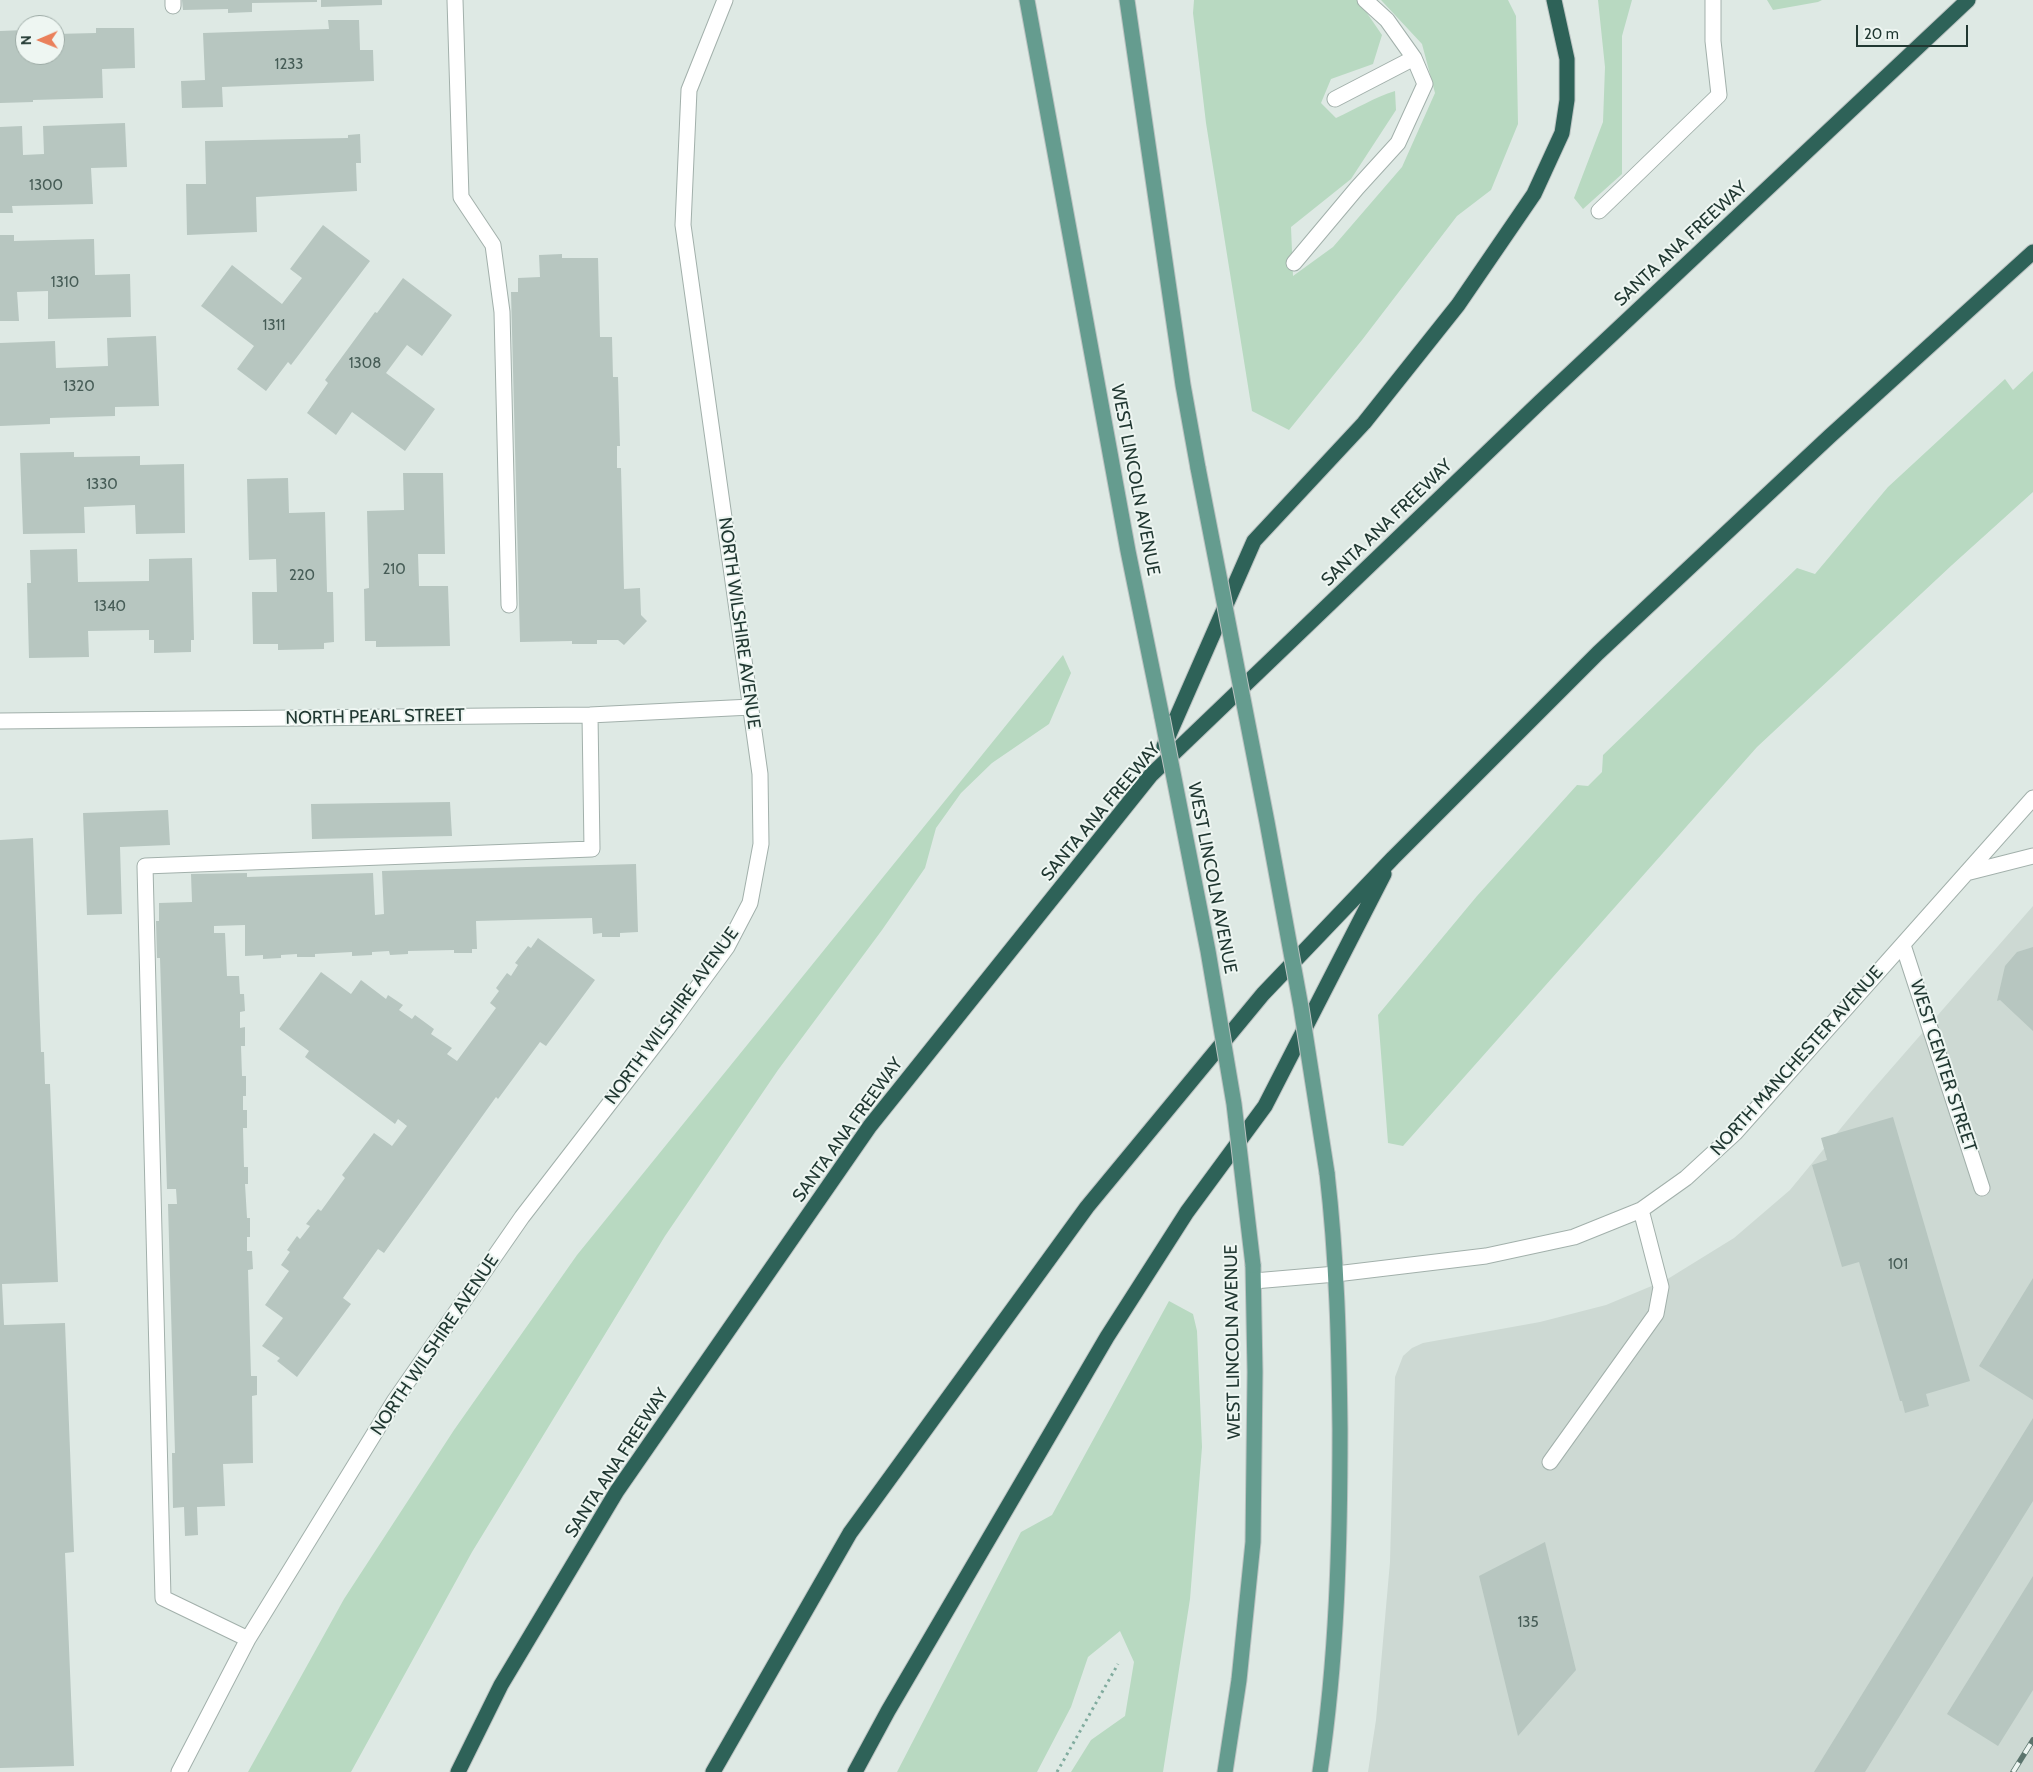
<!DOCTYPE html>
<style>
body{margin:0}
#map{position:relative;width:2033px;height:1772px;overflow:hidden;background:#dee9e4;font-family:Cabin,sans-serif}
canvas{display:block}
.north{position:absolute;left:15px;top:15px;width:50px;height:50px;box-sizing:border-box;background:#eef6f2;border:1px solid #9caaa5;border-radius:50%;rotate:269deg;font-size:14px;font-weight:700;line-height:20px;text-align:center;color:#213832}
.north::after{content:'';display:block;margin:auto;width:18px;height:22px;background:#ea805b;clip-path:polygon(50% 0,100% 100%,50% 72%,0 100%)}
.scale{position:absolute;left:1856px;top:25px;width:112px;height:22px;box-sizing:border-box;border:2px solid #213832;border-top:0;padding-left:6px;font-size:15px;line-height:18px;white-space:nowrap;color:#213832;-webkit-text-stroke:4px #eef6f2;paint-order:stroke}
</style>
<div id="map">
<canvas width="2033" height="1772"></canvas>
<div class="north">N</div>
<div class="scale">20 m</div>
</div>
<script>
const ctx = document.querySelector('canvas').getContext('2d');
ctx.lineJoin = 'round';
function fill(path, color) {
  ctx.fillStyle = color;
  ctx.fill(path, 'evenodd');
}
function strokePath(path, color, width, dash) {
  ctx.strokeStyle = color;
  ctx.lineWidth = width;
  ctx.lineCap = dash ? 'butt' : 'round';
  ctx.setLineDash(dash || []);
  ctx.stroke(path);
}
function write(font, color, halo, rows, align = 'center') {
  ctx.font = font + ' Cabin,sans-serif';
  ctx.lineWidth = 4;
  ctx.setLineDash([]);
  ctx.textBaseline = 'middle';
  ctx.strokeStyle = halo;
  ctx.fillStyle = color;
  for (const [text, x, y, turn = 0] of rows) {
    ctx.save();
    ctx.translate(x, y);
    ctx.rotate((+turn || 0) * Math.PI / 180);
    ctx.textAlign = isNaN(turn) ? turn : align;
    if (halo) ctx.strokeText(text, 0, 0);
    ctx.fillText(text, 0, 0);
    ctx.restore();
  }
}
const built = new Path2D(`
 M 2033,906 L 2033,1772 L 1368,1772 L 1376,1720 L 1390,1562 L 1395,1377 L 1403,1356 L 1412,1348 L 1423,1343 L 1540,1322 L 1606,1305 L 1666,1280 L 1734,1238 L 1790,1190 L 1869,1094 Z`);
const green = new Path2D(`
 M 1194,0 L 1358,0 L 1382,35 L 1373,64 L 1331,79 L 1321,103 L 1336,118 C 1356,109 1375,97 1395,91 L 1396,110 L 1351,179 L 1291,227 L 1293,276 L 1333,247 L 1402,167 L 1435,93 L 1422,44 L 1381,0 L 1508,0 L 1516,16 L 1518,124 L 1491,190 L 1457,216 L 1362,340 L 1289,430 L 1252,411 L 1206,123 L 1193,13 Z
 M 1598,0 L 1632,0 L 1622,36 L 1622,174 L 1583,209 L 1574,198 L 1603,122 L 1605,67 Z
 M 1767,0 L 1822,0 L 1818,2 L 1773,10 Z
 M 2033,371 L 2033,492 L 1952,565 L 1757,747 L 1403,1146 L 1388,1143 L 1378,1015 L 1477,896 L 1577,785 L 1588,786 L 1602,772 L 1603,755 L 1797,568 L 1815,574 L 1888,487 L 2005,379 L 2013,390 Z
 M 1063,655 L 1071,673 L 1049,724 L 992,763 L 961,793 L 936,828 L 925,868 L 882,930 L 778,1070 L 665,1236 L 472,1552 L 351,1772 L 248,1772 L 344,1599 L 454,1430 L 577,1255 Z
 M 1169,1301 L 1193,1314 L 1197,1331 L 1202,1447 L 1190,1599 L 1163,1772 L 1071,1772 L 1091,1740 L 1125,1716 L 1134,1662 L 1120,1631 L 1088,1657 L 1071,1707 L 1037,1772 L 897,1772 L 1021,1532 L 1052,1515 Z`);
const building = new Path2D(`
 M 182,0 L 317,0 L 317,2 L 252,3 L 252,12 L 228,13 L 228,9 L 183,10 Z
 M 321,0 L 382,0 L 382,5 L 321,7 Z
 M 328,20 L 359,20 L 360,50 L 373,50 L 374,81 L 222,87 L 223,107 L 182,108 L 181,81 L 205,80 L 203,33 L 329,29 Z
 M 96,28 L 134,28 L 135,68 L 102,69 L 103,98 L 33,100 L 33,102 L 0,103 L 0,31 L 25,30 L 25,55 L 55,55 L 55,34 L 96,33 Z
 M 125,123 L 127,167 L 91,168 L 93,204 L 12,206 L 13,213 L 0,213 L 0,127 L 22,126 L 23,155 L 44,154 L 43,126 Z
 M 360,134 L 361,163 L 356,163 L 357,191 L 256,197 L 257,232 L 187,235 L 186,184 L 206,184 L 205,141 L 348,138 L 348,135 Z
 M 323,225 L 370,261 L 291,365 L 288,362 L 266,391 L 237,369 L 254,346 L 201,306 L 232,265 L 282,304 L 302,278 L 290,269 Z
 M 0,235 L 14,235 L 14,241 L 94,239 L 95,275 L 130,274 L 131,317 L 48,319 L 48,291 L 17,292 L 19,321 L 0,321 Z
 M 562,254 L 562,258 L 598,258 L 600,337 L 612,337 L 613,377 L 618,377 L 620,446 L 617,446 L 617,468 L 621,468 L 624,589 L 640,588 L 641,615 L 647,621 L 624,645 L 618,640 L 597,640 L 597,644 L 572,644 L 572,641 L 520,642 L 511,292 L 518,292 L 518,278 L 540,277 L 539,255 Z
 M 403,278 L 452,315 L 422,356 L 407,345 L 386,373 L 435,409 L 405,451 L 352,412 L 336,435 L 307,413 L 328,383 L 325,380 L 375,312 L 377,313 Z
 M 156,336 L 159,406 L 115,407 L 115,416 L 50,418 L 50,424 L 0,426 L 0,343 L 55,341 L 56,368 L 108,366 L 107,338 Z
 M 74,452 L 74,457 L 140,456 L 140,465 L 184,464 L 185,533 L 136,534 L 135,505 L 84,507 L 85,533 L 23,534 L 20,453 Z
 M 403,473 L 443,473 L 445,554 L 418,554 L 419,586 L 448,586 L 450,646 L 376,647 L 376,641 L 365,641 L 364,589 L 369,588 L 367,511 L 404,510 Z
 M 288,478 L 289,513 L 325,512 L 327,592 L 333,592 L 334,642 L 324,643 L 324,649 L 278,650 L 278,644 L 253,644 L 252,592 L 277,592 L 276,559 L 249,560 L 247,479 Z
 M 77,549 L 78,582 L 149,581 L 149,559 L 192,558 L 194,640 L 191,640 L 191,652 L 154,653 L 154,640 L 149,640 L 149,630 L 88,631 L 89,657 L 29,658 L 27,583 L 31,583 L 30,550 Z
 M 450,802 L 452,836 L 312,839 L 311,804 Z
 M 168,810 L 170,845 L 120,847 L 122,914 L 87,915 L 83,813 Z
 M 33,838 L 41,1052 L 44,1052 L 45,1084 L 50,1084 L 58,1282 L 2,1284 L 4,1325 L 65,1323 L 74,1552 L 65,1553 L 74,1766 L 0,1768 L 0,840 Z
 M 636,864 L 638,932 L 620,933 L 620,937 L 602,937 L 602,933 L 593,934 L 592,918 L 476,921 L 477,949 L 472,949 L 472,953 L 454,953 L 454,950 L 408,951 L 408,954 L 390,955 L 389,951 L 372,952 L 372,955 L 352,956 L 352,952 L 315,954 L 315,957 L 297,957 L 297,954 L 281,955 L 281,958 L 263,959 L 263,955 L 245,956 L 245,925 L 214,926 L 214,933 L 225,933 L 227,976 L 239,976 L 240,994 L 244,994 L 245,1011 L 240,1012 L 240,1028 L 245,1027 L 245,1046 L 241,1046 L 242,1076 L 246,1076 L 246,1096 L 243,1096 L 243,1110 L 247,1110 L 247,1128 L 243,1128 L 244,1167 L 248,1167 L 248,1184 L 245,1184 L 247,1218 L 250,1218 L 250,1237 L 247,1237 L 247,1251 L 252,1251 L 253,1269 L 248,1270 L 251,1376 L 257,1376 L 257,1395 L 252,1396 L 253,1463 L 223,1464 L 225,1506 L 197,1507 L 198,1535 L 185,1536 L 184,1507 L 173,1508 L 172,1453 L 175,1453 L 168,1204 L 177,1204 L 176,1189 L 167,1189 L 160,958 L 157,958 L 156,921 L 159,921 L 159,903 L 192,902 L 191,874 L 247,873 L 247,877 L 373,873 L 375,915 L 384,914 L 382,871 Z
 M 538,938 L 595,980 L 546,1046 L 540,1042 L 498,1099 L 496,1097 L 384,1253 L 378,1249 L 343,1298 L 351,1304 L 297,1377 L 277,1361 L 280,1358 L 262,1346 L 283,1318 L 265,1305 L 289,1271 L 281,1265 L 290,1252 L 287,1250 L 297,1236 L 300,1239 L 310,1226 L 306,1224 L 318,1209 L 321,1211 L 345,1178 L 342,1175 L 374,1133 L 392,1146 L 407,1126 L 398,1119 L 395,1124 L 305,1057 L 309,1051 L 279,1029 L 321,972 L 351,994 L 361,980 L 386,999 L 388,995 L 403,1005 L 399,1010 L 412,1019 L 415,1015 L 434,1029 L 431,1034 L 452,1048 L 447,1054 L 457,1061 L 496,1008 L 490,1003 L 499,991 L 496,988 L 507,973 L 511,976 L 518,965 L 515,963 L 528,946 L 531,948 Z
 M 2033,947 L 2033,1031 L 2000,1000 L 1997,1001 L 2005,966 L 2017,952 Z
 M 1893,1117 L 1970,1381 L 1926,1394 L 1929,1406 L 1905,1413 L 1902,1401 L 1900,1401 L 1859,1262 L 1842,1267 L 1812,1165 L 1827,1160 L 1821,1138 Z
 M 2033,1278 L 2033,1400 L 1979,1366 Z
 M 2033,1418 L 2033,1501 L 1865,1772 L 1814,1772 Z
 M 1545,1542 L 1576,1670 L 1518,1736 L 1479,1576 Z
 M 2033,1576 L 2033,1690 L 1998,1746 L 1947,1714 Z`);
const path = new Path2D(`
 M 1057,1772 L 1118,1664`);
const minor = new Path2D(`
 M 173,0 L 173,6
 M 455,0 L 461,197 L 493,245 L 502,312 L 509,605
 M 1335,99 L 1414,58
 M 1599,211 L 1719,95 L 1713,41 L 1713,0
 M 1294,263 L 1357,188 L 1398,143 L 1425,84 L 1414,58 L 1387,20 L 1365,0
 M 0,721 L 590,715 L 751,707
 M 1966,873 L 2033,856
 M 1903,945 L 1982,1188
 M 1254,1281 L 1336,1274 L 1486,1256 L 1574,1237 L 1641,1210 L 1686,1178 L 1735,1133 L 2033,798
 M 1550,1462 L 1656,1314 L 1661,1287 L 1641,1210
 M 248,1639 L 163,1598 L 145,866 L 592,849 L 590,715
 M 179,1772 L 248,1639 L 395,1400 L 522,1217 L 667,1029 L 727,947 L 750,903 L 761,844 L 760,774 L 683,225 L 689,90 L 725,0`);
const major = new Path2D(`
 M 1027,0 L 1128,551 L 1162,717
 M 1127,0 L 1183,385 L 1198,468
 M 1225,1772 L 1239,1680 L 1253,1542 L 1255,1372 L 1253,1265
 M 1320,1772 C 1337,1659 1340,1544 1340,1429 C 1339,1344 1337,1259 1327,1173`);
const highway = new Path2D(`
 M 1164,746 L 1254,541 L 1364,423 L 1458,305 L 1534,194 L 1562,133 L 1567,100 L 1567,59 L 1554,0
 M 458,1772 L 501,1685 L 617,1491 L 870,1126 L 1151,775 L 1540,402 L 1968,0
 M 713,1772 L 850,1533 L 1087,1207 L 1263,994 L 1393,858 L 1598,653 L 1830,436 L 2033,252
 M 855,1772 L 888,1711 L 1107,1337 L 1187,1212 L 1265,1106 L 1384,874`);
const rail = new Path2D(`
 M 2013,1772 L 2033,1740`);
const majorBridge = new Path2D(`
 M 1198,468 L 1267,822 L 1301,1007 L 1327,1173
 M 1162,717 L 1208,951 L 1234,1104 L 1253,1265`);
const numberNames = [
 ["1233",289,65],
 ["1300",46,186],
 ["1310",65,283],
 ["1311",274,326],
 ["1308",365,364],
 ["1320",79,387],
 ["1330",102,485],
 ["210",394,570],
 ["220",302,576],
 ["1340",110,607],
 ["101",1898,1265],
 ["135",1528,1623]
];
const streetNames = [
 ["SANTA ANA FREEWAY",1681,244,-43],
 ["WEST LINCOLN AVENUE",1135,480,79],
 ["SANTA ANA FREEWAY",1387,523,-44],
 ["NORTH WILSHIRE AVENUE",739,623,82],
 ["NORTH PEARL STREET",375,717,-1],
 ["SANTA ANA FREEWAY",1101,812,-50],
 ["WEST LINCOLN AVENUE",1212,878,79],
 ["NORTH WILSHIRE AVENUE",672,1016,-54],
 ["NORTH MANCHESTER AVENUE",1797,1061,-48],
 ["WEST CENTER STREET",1943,1066,72],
 ["SANTA ANA FREEWAY",848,1130,-54],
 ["WEST LINCOLN AVENUE",1233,1342,-91],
 ["NORTH WILSHIRE AVENUE",435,1345,-56],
 ["SANTA ANA FREEWAY",617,1463,-57]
];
fill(built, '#cdd9d3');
fill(green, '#b8d9c1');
fill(building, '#b7c6c0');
strokePath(minor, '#a2b0ab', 17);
strokePath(major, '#bcc3c2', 17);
strokePath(highway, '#bcc3c2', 17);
strokePath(path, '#80ab9e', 3, [2.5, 4]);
strokePath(minor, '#fff', 15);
strokePath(major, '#659c8f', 15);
strokePath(highway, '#2e6258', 15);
strokePath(rail, '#5b746d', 5.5);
strokePath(rail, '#eef6f2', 4, [11]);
strokePath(majorBridge, '#bcc3c2', 17, []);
strokePath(majorBridge, '#659c8f', 15);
write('15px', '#465c56', null, numberNames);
write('18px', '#213832', '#eef6f2', streetNames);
</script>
